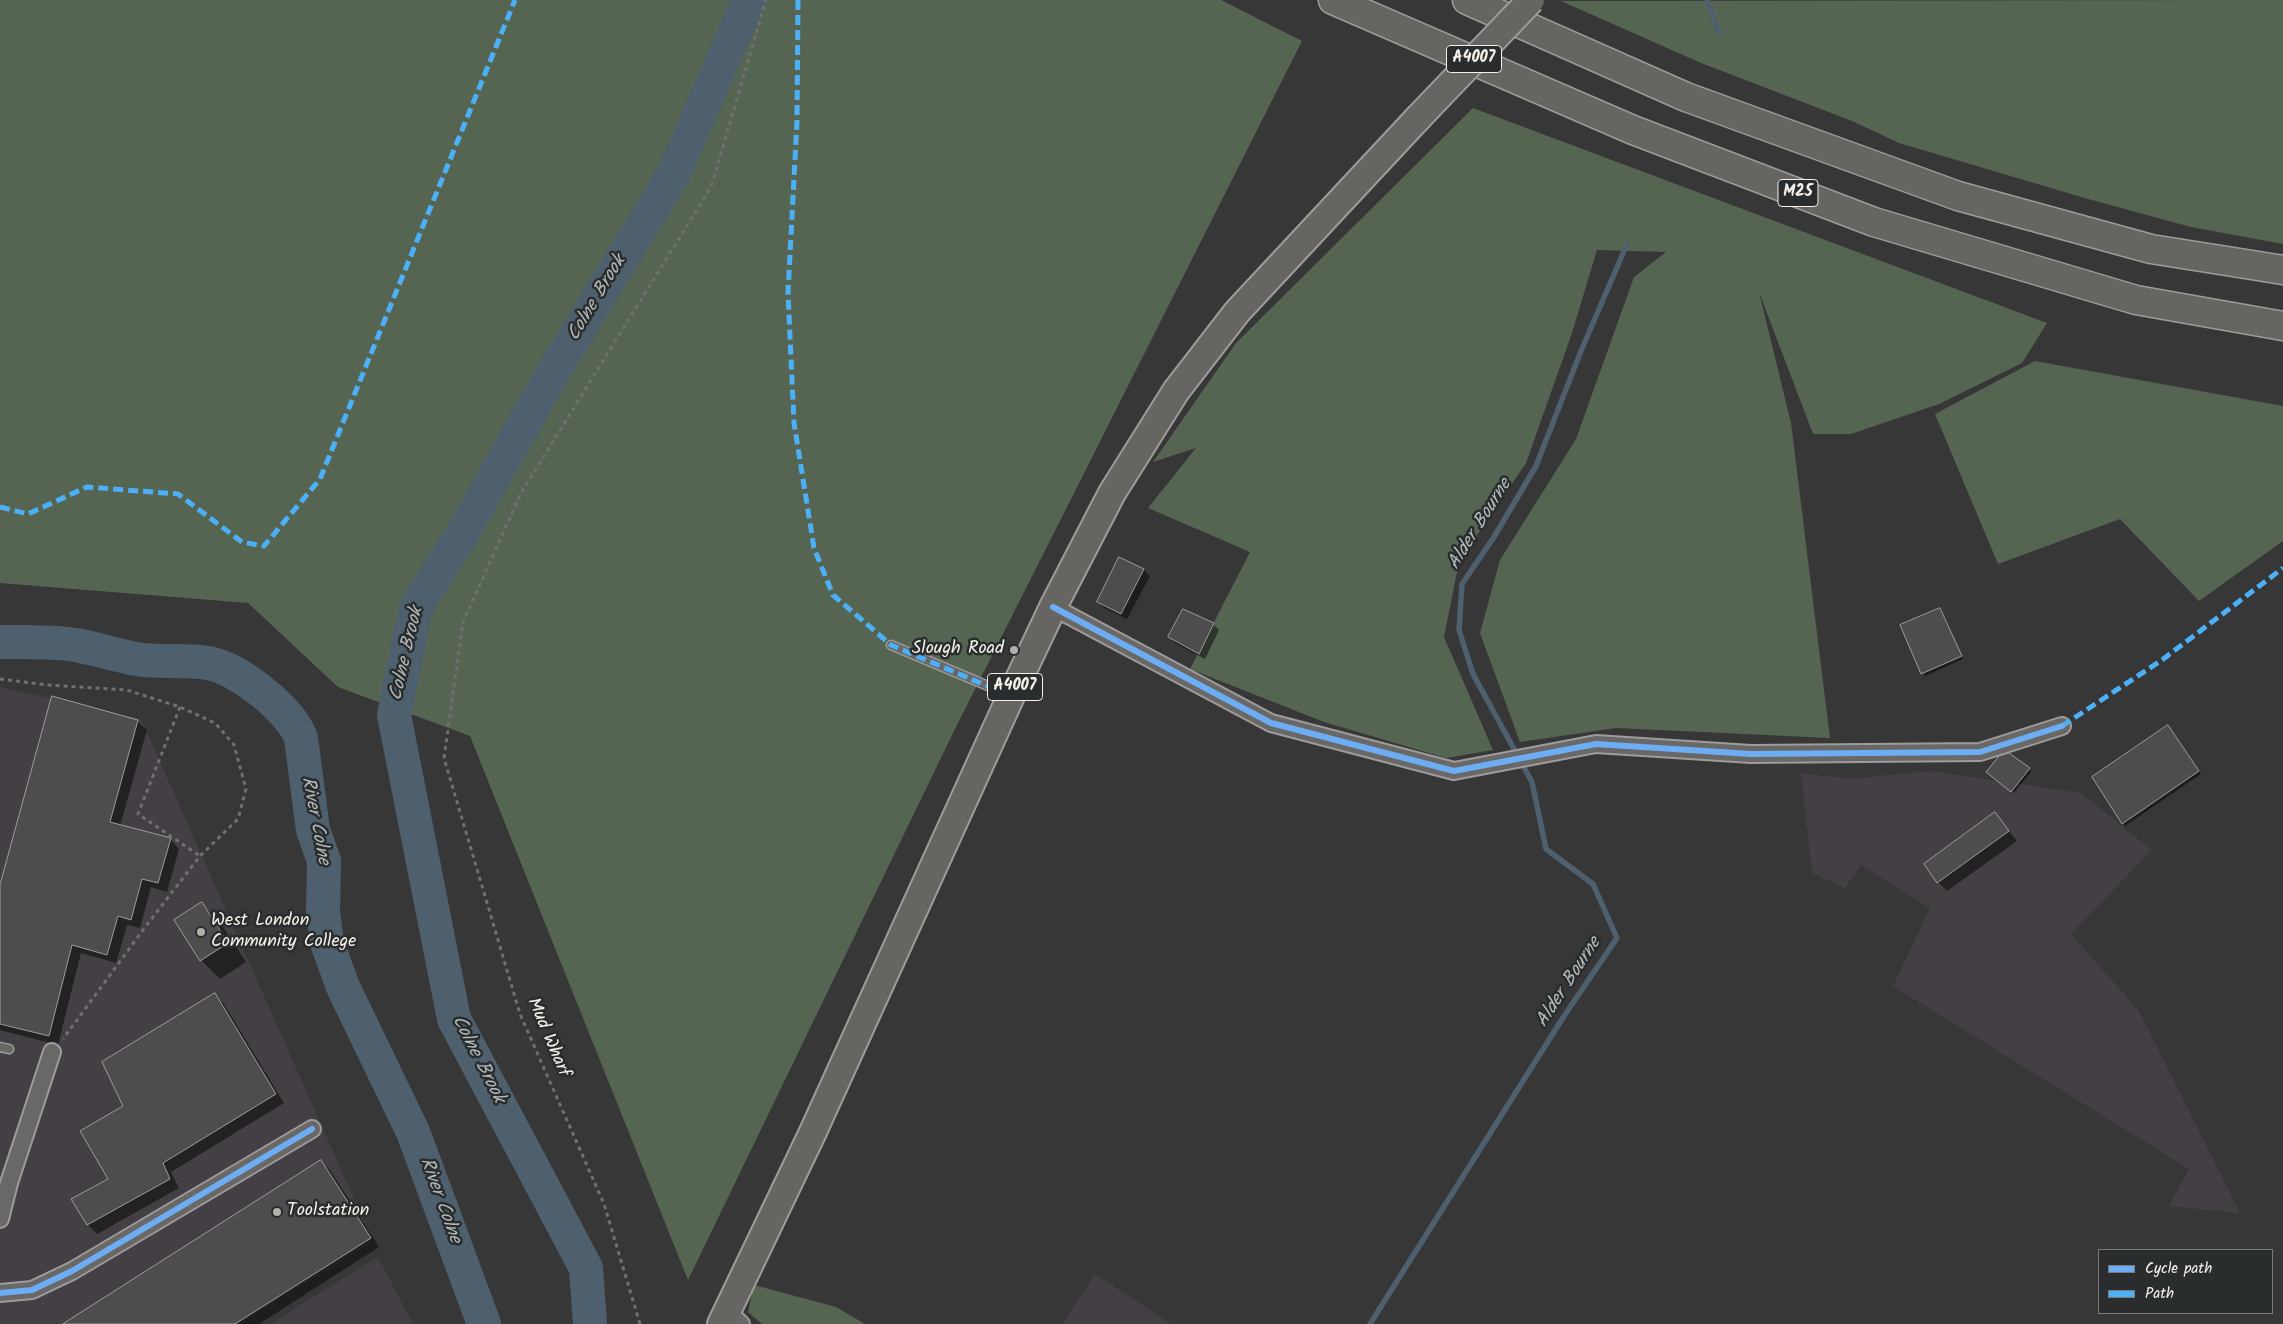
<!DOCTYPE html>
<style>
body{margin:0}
#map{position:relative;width:2283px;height:1324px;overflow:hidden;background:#373738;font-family:Kalam,sans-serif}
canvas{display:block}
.legend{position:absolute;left:2098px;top:1249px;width:175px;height:65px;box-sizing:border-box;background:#2a2d2e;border:1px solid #7b7b78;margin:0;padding:6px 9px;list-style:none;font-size:15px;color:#f4f1e8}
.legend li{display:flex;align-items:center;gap:10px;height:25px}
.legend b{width:25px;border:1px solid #7b7b78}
</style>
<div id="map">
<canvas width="2283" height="1324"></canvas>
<ul class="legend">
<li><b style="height:6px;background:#6dadf4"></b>Cycle path</li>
<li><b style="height:6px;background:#4cb0f7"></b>Path</li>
</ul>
</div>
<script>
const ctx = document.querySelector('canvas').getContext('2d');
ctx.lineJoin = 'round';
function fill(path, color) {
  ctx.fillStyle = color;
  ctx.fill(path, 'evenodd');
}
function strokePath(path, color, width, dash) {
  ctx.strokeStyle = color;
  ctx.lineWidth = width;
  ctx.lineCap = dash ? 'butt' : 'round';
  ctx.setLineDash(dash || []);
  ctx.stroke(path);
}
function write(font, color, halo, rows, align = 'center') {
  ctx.font = font + ' Kalam,sans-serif';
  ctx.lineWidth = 5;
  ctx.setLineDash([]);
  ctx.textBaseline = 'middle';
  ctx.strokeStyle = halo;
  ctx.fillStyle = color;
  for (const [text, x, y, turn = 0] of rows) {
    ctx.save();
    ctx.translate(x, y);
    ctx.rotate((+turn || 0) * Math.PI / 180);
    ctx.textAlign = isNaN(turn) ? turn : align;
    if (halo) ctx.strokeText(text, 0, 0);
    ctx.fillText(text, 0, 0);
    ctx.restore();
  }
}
const built = new Path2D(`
 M 0,687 L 141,719 L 373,1242 L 239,1324 L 0,1324 Z
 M 1931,771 L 2081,793 L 2152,850 L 2071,934 L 2139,1011 L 2240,1213 L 2169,1206 L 2189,1169 L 1893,986 L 1930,908 L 1861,865 L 1845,888 L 1812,873 L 1801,773 L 1848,779 Z
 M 378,1257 L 413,1324 L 270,1324 Z
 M 1095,1274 L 1171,1324 L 1062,1324 Z`);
const green = new Path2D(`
 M 0,0 L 1221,0 L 1302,41 L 954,731 L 688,1280 L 470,736 L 338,687 L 248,603 L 0,583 Z
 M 2283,0 L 2283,244 L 2191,227 L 2088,199 L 1899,143 L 1852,121 L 1701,63 L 1561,1 Z
 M 1473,108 L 2047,323 L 2022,363 L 1939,404 L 1851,434 L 1813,434 L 1759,292 L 1791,423 L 1830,738 L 1616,728 L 1520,742 L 1480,633 L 1500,560 L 1576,439 L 1634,277 L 1666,252 L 1597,250 L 1572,333 L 1526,463 L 1459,562 L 1444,637 L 1493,750 L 1446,758 L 1324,722 L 1190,669 L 1250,552 L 1148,508 L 1196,448 L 1153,462 L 1236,343 Z
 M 2035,361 L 2283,406 L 2283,541 L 2199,601 L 2120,519 L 1998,564 L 1935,414 Z
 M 754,1285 L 836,1307 L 865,1324 L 762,1324 L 748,1312 Z`);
const shadow = new Path2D(`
 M 1119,558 L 1144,570 L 1150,576 L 1127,619 L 1104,608 L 1098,602 Z
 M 1940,609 L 1963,659 L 1925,676 L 1901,626 Z
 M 1213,624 L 1219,630 L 1205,659 L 1175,643 L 1169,637 Z
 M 137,721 L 147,730 L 120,826 L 170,839 L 179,849 L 167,892 L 151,887 L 140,928 L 127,925 L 116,963 L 81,953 L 58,1045 L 0,1030 L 0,890 Z
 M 2170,730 L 2201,774 L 2125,826 L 2123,823 Z
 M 2029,769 L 2031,772 L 2014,793 L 1990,774 Z
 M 1995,814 L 2017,841 L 1947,891 L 1938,882 Z
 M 202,904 L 220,922 L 246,962 L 220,979 L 201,960 Z
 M 215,995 L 224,1004 L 284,1103 L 171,1172 L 179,1188 L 97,1234 L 88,1225 L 73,1200 L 110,1179 L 125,1107 Z
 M 321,1161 L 330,1170 L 379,1247 L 259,1324 L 65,1324 Z`);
const stream = new Path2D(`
 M 1707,0 L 1719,33
 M 1370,1324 L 1564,1016 L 1617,938 L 1593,884 L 1546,849 L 1532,782 L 1473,674 L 1459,630 L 1462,584 L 1494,537 L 1536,466 L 1581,351 L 1627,244`);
const river = new Path2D(`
 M 0,642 C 25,642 51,641 76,645 C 96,649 116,655 136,659 C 160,663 184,659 208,663 C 238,668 290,709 301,738 L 313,830 L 324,861 L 323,911 L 327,943 L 343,987 L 413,1132 L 484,1324
 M 590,1324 L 586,1268 L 454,1019 L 394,715 L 416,607 L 461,536 L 551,376 L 673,175 L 749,0`);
const building = new Path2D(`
 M 1119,557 L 1144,569 L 1121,614 L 1097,602 Z
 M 1940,608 L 1962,656 L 1921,674 L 1900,625 Z
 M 1183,609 L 1214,623 L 1199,654 L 1168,637 Z
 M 52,696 L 138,720 L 110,822 L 171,838 L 158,883 L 142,879 L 131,920 L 118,916 L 107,955 L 72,945 L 49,1036 L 0,1024 L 0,885 Z
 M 2168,725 L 2199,771 L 2122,824 L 2092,777 Z
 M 2009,753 L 2030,768 L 2011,792 L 1986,772 L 1999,756 Z
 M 1995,812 L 2009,831 L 1937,883 L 1924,864 Z
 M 202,902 L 228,943 L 200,961 L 174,920 Z
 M 215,993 L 276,1094 L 163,1163 L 170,1179 L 87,1225 L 71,1199 L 108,1179 L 80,1131 L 123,1106 L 102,1062 Z
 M 321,1160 L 371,1238 L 235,1324 L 63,1324 Z`);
const path = new Path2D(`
 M 0,679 L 47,685 L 127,690 L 180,707 L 215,723 L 234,745 L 246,789 L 238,819 L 200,856 L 146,926 L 63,1039
 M 180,707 L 138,814 L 200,856
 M 640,1324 L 604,1204 L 520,1014 L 444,758 L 463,622 L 521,493 L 711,187 L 766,0`);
const service = new Path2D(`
 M 891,645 L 1007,694
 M 0,1047 L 9,1049`);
const minor = new Path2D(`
 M 1053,607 L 1271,723 L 1454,771 L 1596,744 L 1751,754 L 1980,752 L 2062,726
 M 0,1219 L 9,1183 L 52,1052
 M 0,1293 L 32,1290 L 72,1271 L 312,1129
 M 727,1311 L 741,1324`);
const primary = new Path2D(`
 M 721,1324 L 812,1134 L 1011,696 L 1053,607 L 1112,493 L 1176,391 L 1237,312 L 1418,118`);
const motorway = new Path2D(`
 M 1333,0 L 1633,130 L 1874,222 L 2136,300 L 2283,326
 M 1467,0 L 1686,97 L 1958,196 L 2151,249 L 2283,270`);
const primaryBridge = new Path2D(`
 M 1418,118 L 1531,0`);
const quiet = new Path2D(`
 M 798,0 L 797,121 L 788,293 L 794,423 L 814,548 L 833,595 L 891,645 L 1011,696
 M 0,507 L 28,514 L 87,487 L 178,494 L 242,542 L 264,546 L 320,479 L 515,0
 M 2062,726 L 2162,660 L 2283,568`);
const cycleway = new Path2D(`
 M 1053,607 L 1271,723 L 1454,771 L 1596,744 L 1751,754 L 1980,752 L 2062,726
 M 0,1293 L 32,1290 L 72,1271 L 312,1129`);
const markers = [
 [1014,650,5,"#b2b0aa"],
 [201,932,5,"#b2b0aa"],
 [277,1212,5,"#b2b0aa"]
];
const shields = [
 [1474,59,55],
 [1798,193,40],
 [1015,687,55]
];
const shieldNames = [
 ["A4007",1474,59],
 ["M25",1798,193],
 ["A4007",1015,687]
];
const poiNames = [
 ["Slough Road",1004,650,"right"],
 ["West London",211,922],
 ["Community College",211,943],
 ["Toolstation",287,1212]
];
const streetNames = [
 ["Mud Wharf",547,1038,67]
];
const waterNames = [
 ["Colne Brook",598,299,-59],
 ["Alder Bourne",1481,525,-58],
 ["Colne Brook",408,654,-77],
 ["River Colne",314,821,79],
 ["Alder Bourne",1570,983,-57],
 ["Colne Brook",477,1060,63],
 ["River Colne",439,1201,70]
];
fill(built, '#433f44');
fill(green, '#566552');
fill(shadow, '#0007');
strokePath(stream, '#4e606e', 5.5);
strokePath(river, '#4e606e', 34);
fill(building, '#4f4c4f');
strokePath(building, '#9d9c9b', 1);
strokePath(service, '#9d9c9b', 11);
strokePath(minor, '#9d9c9b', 20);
strokePath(primary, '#9d9c9b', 30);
strokePath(motorway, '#9d9c9b', 31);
strokePath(path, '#70706f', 3, [4, 4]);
strokePath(service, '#696866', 8);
strokePath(minor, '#696866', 16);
strokePath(primary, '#666562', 26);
strokePath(motorway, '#666562', 28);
strokePath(primaryBridge, '#9d9c9b', 30, []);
strokePath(primaryBridge, '#666562', 26);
strokePath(quiet, '#4cb0f7', 5, [10, 5]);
strokePath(cycleway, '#6dadf4', 6);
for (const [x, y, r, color] of markers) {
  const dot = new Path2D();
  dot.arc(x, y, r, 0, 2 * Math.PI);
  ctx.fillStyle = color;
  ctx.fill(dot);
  strokePath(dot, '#2a2d2e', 2);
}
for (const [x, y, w] of shields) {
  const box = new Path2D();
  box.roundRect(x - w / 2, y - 13.5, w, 27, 4);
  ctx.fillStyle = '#2a2d2e';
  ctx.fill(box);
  strokePath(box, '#f4f1e8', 1);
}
write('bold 16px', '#f4f1e8', null, shieldNames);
write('18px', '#f4f1e8', '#2a2d2e', poiNames, 'left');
write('18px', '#f4f1e8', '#2a2d2e', streetNames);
write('italic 19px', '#b2b9b9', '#2a2d2e', waterNames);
</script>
